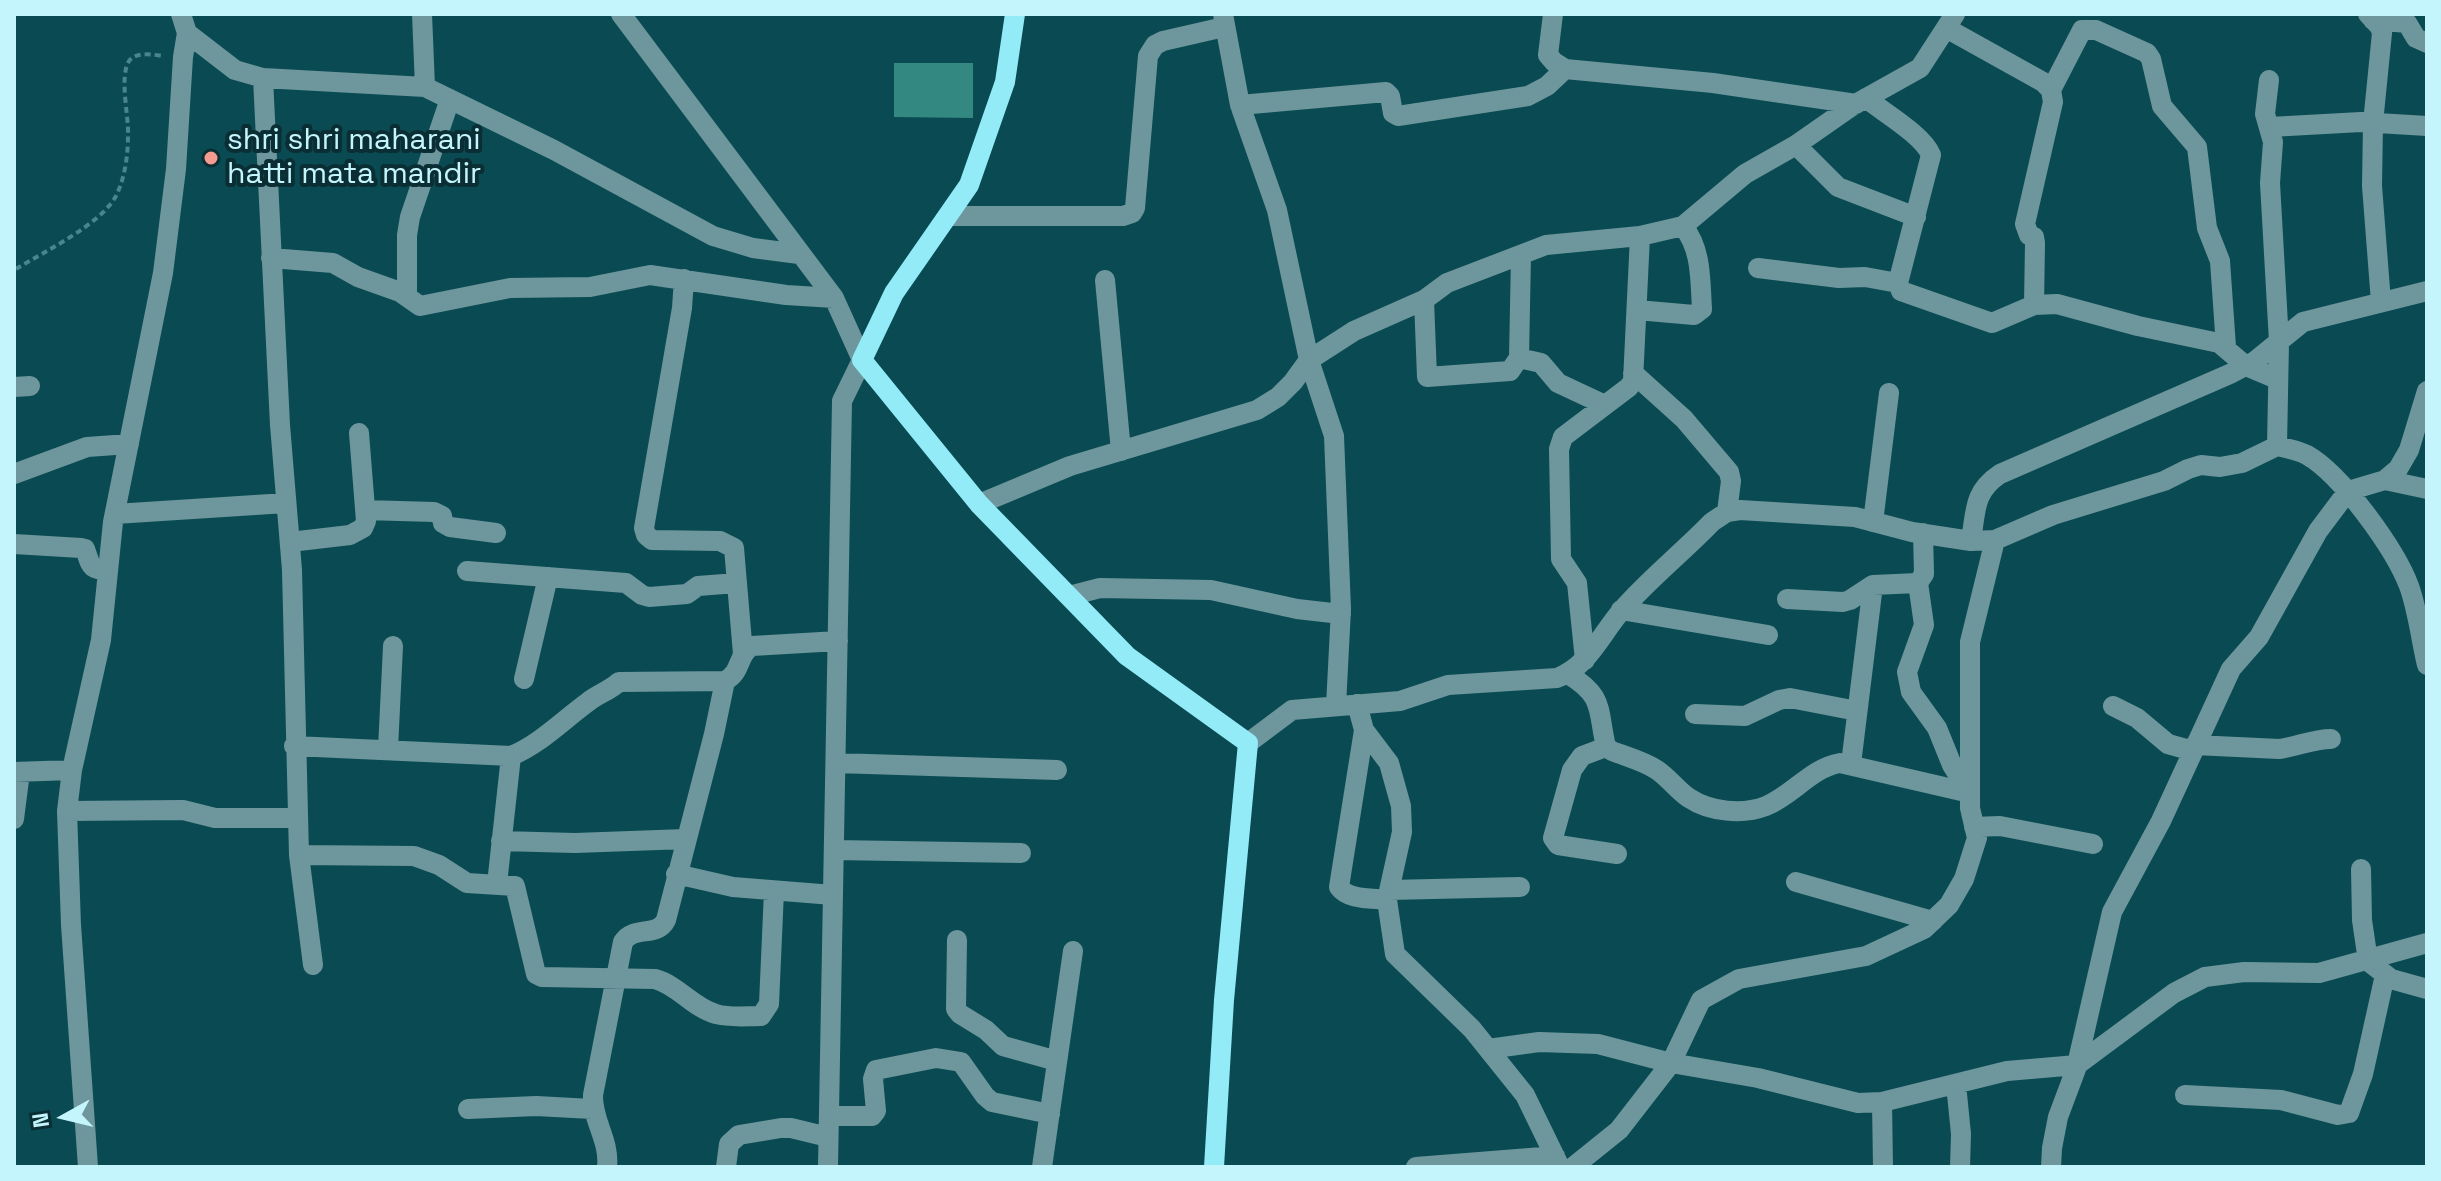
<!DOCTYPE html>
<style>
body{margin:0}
#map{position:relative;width:2441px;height:1181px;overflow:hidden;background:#0a4b53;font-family:"Space Grotesk",sans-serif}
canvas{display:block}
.frame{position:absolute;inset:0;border:16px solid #c4f5fc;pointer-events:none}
.north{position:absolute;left:24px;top:1077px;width:80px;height:80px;-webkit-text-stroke:6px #0a2e33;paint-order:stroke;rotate:262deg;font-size:22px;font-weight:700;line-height:32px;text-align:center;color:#c4f5fc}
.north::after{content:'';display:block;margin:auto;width:28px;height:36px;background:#c4f5fc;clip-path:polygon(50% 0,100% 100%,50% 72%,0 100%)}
</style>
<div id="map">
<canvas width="2441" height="1181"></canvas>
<div class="frame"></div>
<div class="north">N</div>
</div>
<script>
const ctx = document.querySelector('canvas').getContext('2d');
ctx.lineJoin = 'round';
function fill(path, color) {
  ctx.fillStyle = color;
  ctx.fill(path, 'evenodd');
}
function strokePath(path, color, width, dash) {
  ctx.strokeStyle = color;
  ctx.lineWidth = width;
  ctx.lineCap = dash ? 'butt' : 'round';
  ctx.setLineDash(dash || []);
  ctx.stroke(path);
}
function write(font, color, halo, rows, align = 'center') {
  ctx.font = font + ' "Space Grotesk",sans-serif';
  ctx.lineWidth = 8;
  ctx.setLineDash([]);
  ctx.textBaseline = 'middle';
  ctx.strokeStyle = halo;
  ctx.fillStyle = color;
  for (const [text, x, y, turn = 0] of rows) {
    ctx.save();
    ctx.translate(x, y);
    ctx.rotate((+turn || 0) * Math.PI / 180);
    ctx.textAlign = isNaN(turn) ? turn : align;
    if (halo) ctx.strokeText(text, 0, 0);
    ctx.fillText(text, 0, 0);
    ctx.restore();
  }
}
const building = new Path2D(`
 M 894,63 L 973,63 L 973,118 L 894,117 Z`);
const path = new Path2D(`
 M 16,269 C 45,251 100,225 116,196 C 125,178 128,155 128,135 C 129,117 119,77 129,61 C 136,51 154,55 164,56`);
const minor = new Path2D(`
 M 181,14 L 187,33 L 235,70 L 263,78 L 425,87 L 554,150 L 713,236 L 753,248 L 799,254
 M 422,14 L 425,87
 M 621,14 L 834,298 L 862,360 L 842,401 L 828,1167
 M 1223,14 L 1240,105 L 1277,210 L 1309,360 L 1334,436 L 1341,609 L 1336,706
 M 1553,14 L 1548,55 L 1554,62 L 1565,69 L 1713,83 L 1856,104
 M 2368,14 L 2380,27 L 2382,33 L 2373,123 L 2372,186 L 2381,302
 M 2373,20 L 2407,23 L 2416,38 L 2427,43
 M 1946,28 L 2043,82 L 2051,90 L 2053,102 L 2025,224 L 2029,235 L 2034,237 L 2035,243 L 2034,305
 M 263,78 L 280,425 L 292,570 L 299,855 L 313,965
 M 2269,80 L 2265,114 L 2273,142 L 2270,183 L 2279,342 L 2277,446
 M 2051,90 L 2082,30 L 2096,30 L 2147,53 L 2151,59 L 2162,106 L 2197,147 L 2207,228 L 2220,261 L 2226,347
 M 1866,98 C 1884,113 1923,135 1931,155 L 1898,283 L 1901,291 L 1992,323 L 2034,305 L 2057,304 L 2138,326 L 2219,343 L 2246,366 L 2277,379
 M 1240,105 L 1386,92 L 1390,96 L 1393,113 L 1398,116 L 1528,96 L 1547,86 L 1565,69
 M 2270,127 L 2361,122 L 2427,126
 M 1796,145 L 1838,187 L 1916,217
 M 948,216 L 1123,216 L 1132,213 L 1135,208 L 1148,56 L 1155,45 L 1163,41 L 1224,27
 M 271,258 L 333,263 L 358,277 L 400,292 L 420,306 L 510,288 L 590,287 L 650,275 L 786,295 L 834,298
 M 1758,268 L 1839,278 L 1865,277 L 1898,283
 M 684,279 L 682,308 L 644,528 L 646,535 L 652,540 L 720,541 L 734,548 L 743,654
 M 1105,280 L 1121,451
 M 407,297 L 407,235 L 410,217 L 450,99
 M 1424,300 L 1427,377 L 1510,371 L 1519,358 L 1521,255
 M 1637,310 L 1694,315 L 1702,309 C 1700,279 1702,250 1683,226
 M 1519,358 L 1541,363 L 1558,383 L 1605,405
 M 1633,373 L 1684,419 L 1729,472 L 1731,481 L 1727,512
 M 14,387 L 30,386
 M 14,474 L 87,447 L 129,444
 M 2385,480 L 2427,489
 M 979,504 L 1070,466 L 1257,410 L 1278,397 L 1293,382 L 1309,360 L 1354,331 L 1424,300 L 1447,283 L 1546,245 L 1640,236 L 1683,226 L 1745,174 L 1796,145 L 1852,106 L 1920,68 L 1955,14
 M 365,510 L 434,512 L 442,516 L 443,523 L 450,527 L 496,533
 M 115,514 L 286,503
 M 1873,522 L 1889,393
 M 1971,541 C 1976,511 1973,492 2000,474 L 2232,373 L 2255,361 L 2303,322 L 2427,291
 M 290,542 L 350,535 L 363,528 L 366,521 L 359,433
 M 14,544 L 81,548 L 85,549 C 91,565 89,570 108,570
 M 467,571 L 626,583 L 642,595 L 649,597 L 687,594 L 698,586 L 737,583
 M 1918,583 L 1924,625 L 1907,672 L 1911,692 L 1937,728 L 1952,765 L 1970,793
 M 1069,596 L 1100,588 L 1211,590 L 1297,609 L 1341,614
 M 1787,599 L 1843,602 L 1850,600 L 1873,585 L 1918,583 L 1924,574 L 1923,533
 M 1621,610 L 1768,635
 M 1585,660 L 1577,583 L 1561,559 L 1559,449 L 1563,437 L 1629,387 L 1633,381 L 1640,236
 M 1568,674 C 1605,697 1597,708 1606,747 L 1612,751 C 1627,757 1644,761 1657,770 C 1669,778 1678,791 1689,798 C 1710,812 1743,815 1766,806 C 1793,795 1811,768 1840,763 L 1970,793
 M 524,679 L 548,577
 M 1357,704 L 1364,730 L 1389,763 L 1401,806 L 1402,832 L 1387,900 L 1395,954 L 1472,1029 L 1525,1095 L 1560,1167
 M 2113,706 L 2137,718 L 2168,744 L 2193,751
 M 1695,714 L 1745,716 L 1779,700 L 1790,698 L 1857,711
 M 1364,730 L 1339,887 C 1348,900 1372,898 1387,900
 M 1248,743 L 1292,710 L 1400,701 L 1448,685 L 1557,678 C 1589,666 1601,634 1622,610 C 1649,579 1683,552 1712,522 L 1727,512 L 1740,510 L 1855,517 L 1912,532 L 1971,541 L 1995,540 L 2053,515 L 2164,481 L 2188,469 L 2201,465 L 2220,467 L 2242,463 L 2277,446 C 2287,448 2297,450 2307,455 C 2342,475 2395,549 2409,586 C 2418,611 2421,640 2427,665
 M 2195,745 L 2279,749 C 2297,747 2312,739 2331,739
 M 294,746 L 511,756 C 540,744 562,721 588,702 C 598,694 609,691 619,682 L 725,681 C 743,671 736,656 752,646 L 838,641
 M 1606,747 L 1582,756 L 1572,770 L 1553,838 L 1558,845 L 1617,854
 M 388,749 L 393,646
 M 836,763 L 1057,770
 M 1851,764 L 1873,585
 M 14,772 L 72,770
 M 67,811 L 183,810 L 215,818 L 297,818
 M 14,819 L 20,772
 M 1974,827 L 2000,826 L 2093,844
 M 501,841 L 575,843 L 686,839
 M 834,850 L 1021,853
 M 299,855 L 414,856 L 439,865 L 467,883 L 515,886 L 536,974 L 542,977 L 655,979 C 678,985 693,1008 716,1014 C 730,1018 746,1016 761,1016 L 769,1004 L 774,891
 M 2361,869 L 2362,920 L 2368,961 L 2391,979 L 2427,989
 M 676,874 L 733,887 L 833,895
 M 1796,882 L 1933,921
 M 497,884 L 511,756
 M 1389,890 L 1520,887
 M 957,940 L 956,1009 L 960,1014 L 986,1030 L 1003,1046 L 1057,1061
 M 1488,1049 L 1539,1042 L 1598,1044 L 1671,1063 L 1758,1078 L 1858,1103 L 1882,1102 L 2007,1071 L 2077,1065 L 2174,993 L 2205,977 L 2244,972 L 2319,973 L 2427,943
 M 1956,1084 L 1961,1134 L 1960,1167
 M 2185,1095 L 2281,1100 L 2338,1115 L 2349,1113 L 2363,1074 L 2385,975
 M 1882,1102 L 1883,1167
 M 468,1109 L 536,1106 L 592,1109
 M 829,1116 L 872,1116 L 876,1111 L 873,1079 L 876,1070 L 936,1058 L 961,1062 L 985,1096 L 992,1102 L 1050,1114
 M 88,1167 L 71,925 L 67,811 L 72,770 L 101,640 L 113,522 L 163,273 L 176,169 L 183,57 L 187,33
 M 607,1167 C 610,1140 592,1121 593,1095 L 623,942 C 634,925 657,938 666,920 L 714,734 L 725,681
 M 726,1167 L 729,1144 L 739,1135 L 781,1128 L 791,1128 L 828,1137
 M 1042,1167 L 1073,951
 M 1416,1167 L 1555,1156
 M 1573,1167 L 1619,1130 L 1671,1063 L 1701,1000 L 1739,979 L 1866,956 L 1924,929 L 1949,905 L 1964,879 L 1977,838 L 1970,808 L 1970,642 L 1995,540
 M 2051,1167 L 2052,1148 L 2058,1117 L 2076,1069 L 2112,912 L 2161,821 L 2231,669 L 2259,637 L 2318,531 L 2348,491 L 2385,480 L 2398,469 L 2409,450 L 2427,391`);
const major = new Path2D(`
 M 1015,14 L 1005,82 L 969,185 L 894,293 L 862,360 L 979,504 L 1127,656 L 1248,743 L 1224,1000 L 1214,1167`);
const markers = [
 [211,158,8,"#f59c91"]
];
const poiNames = [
 ["shri shri maharani",227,141],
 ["hatti mata mandir",227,175]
];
fill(building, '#338881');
strokePath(path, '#49858c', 4, [6, 4]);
strokePath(minor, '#6e979d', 20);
strokePath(major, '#93ebf8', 20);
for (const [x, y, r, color] of markers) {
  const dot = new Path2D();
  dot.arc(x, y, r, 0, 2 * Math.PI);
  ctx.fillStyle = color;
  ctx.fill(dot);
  strokePath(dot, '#0a2e33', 3);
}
write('30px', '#c4f5fc', '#0a2e33', poiNames, 'left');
</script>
